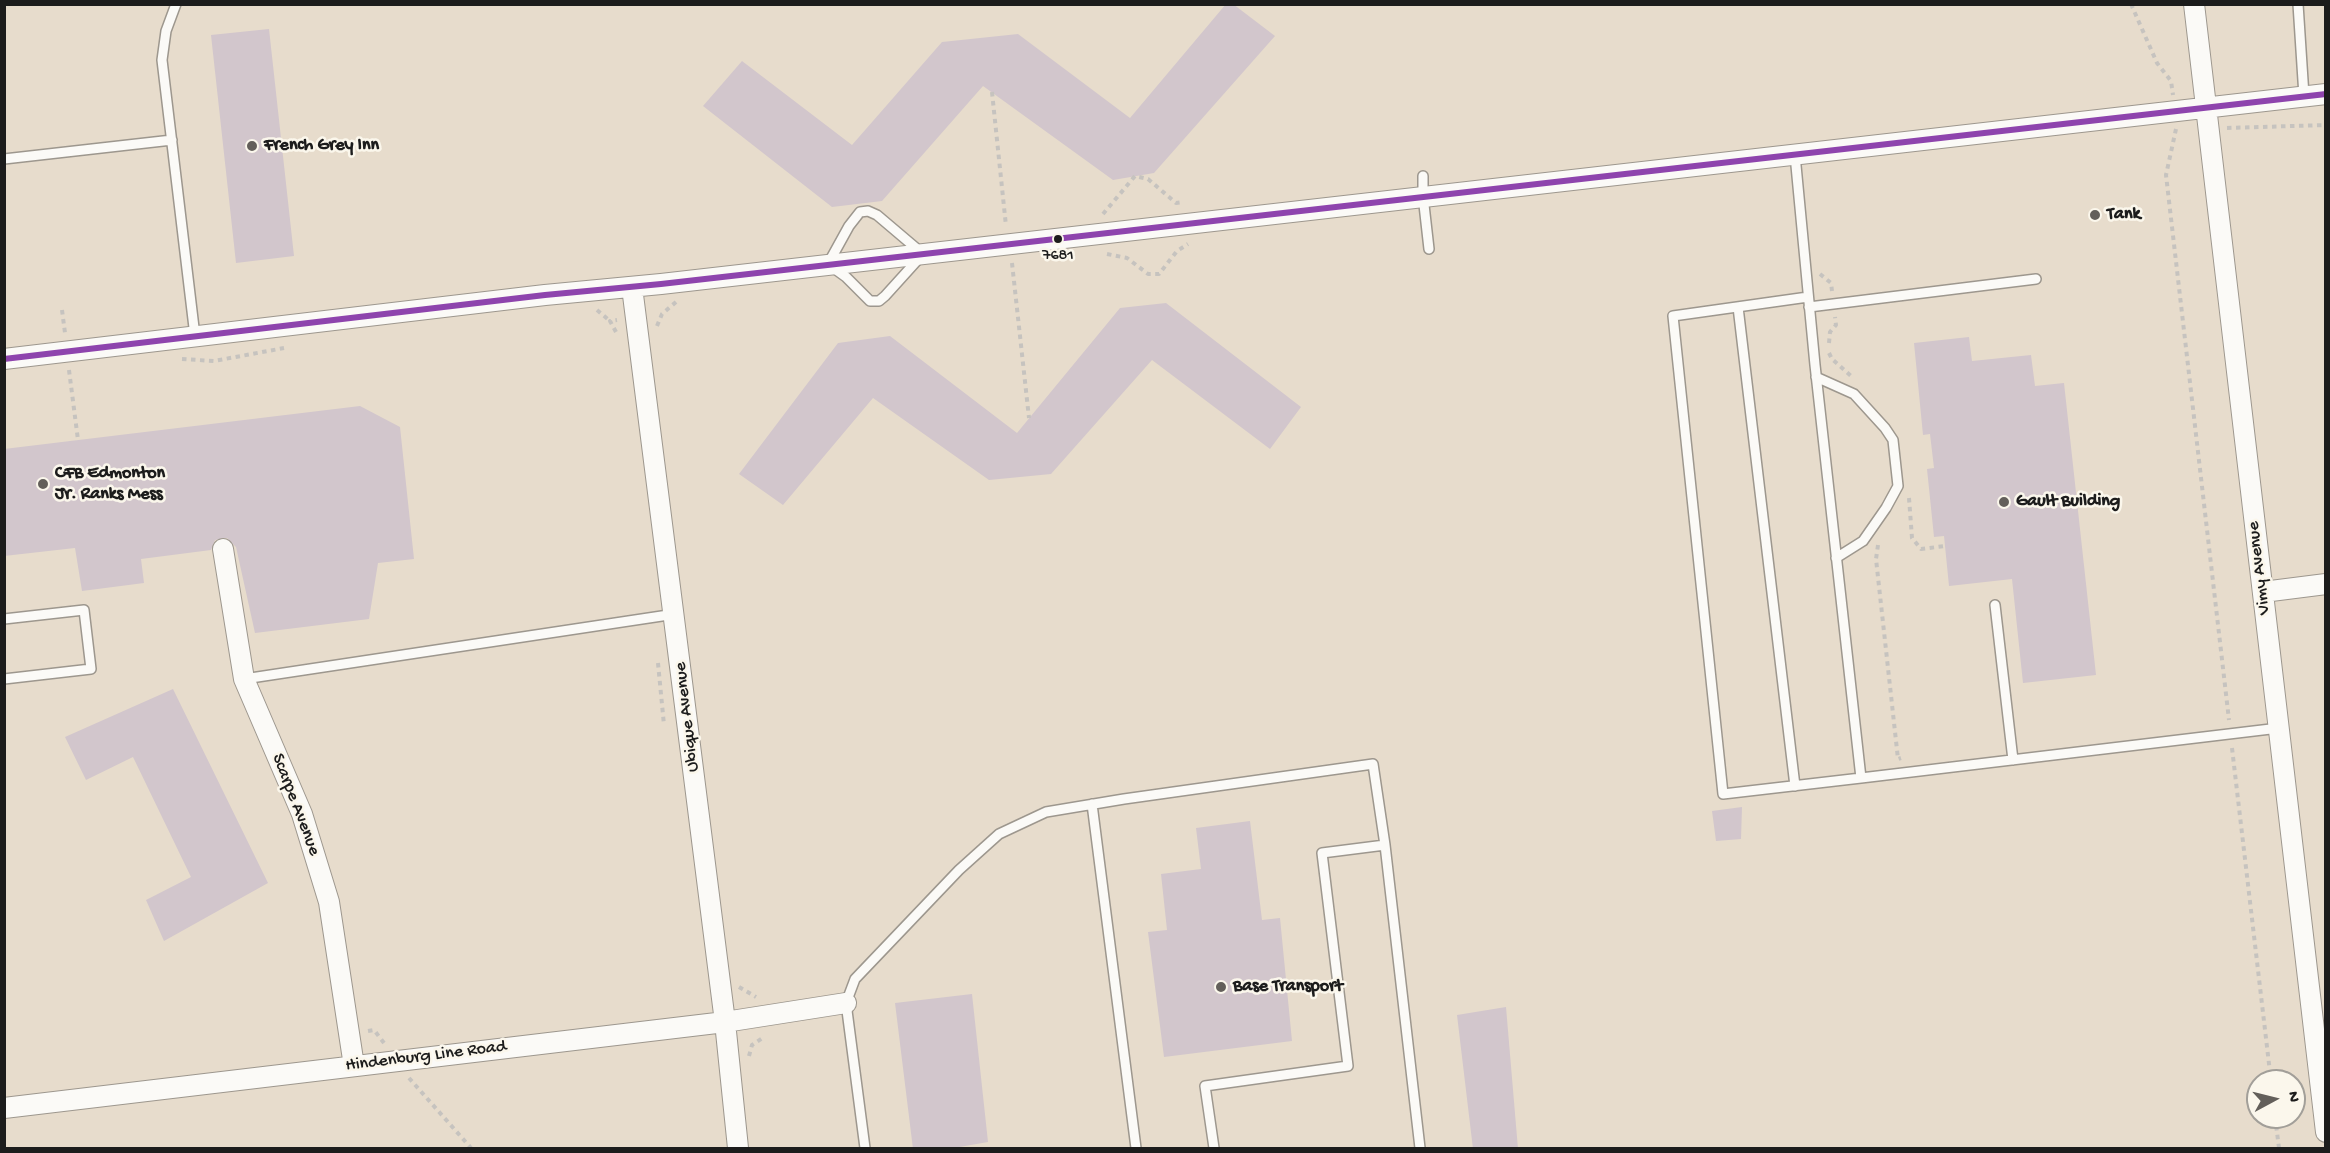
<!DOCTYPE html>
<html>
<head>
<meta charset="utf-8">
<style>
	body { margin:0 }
	#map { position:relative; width:2330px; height:1153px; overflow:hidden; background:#e7dccc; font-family:"Gochi Hand",sans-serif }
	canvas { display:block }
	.frame { position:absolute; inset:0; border:6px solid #1c1c1c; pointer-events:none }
	.north { position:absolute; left:2246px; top:1069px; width:60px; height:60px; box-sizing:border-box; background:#fbf7ec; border:2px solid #a29f99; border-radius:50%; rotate:83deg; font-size:16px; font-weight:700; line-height:24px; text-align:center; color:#1c1c1c }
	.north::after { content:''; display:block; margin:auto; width:21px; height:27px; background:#635f5a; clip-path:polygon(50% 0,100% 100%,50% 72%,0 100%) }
</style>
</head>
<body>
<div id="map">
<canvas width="2330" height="1153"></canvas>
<div class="frame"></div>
<div class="north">N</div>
</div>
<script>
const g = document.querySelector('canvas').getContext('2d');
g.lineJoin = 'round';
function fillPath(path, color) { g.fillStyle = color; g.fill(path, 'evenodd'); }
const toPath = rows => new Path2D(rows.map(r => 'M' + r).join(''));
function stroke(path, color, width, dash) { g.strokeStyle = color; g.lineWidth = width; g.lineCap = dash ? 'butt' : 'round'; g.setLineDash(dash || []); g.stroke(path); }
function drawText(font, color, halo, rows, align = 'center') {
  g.font = font + ' "Gochi Hand",sans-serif'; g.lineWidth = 5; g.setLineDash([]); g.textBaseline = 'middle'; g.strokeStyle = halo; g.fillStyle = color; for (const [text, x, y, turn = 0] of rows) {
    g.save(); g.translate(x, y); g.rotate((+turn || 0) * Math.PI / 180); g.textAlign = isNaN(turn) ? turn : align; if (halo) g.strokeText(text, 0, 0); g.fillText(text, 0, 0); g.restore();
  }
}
const building = toPath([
	[1226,4,1233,4,1275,36,1154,173,1113,180,983,86,882,201,832,207,703,106,742,61,852,145,942,42,1018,34,1130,118],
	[269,29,294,256,236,263,211,35],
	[1166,303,1301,407,1270,449,1152,360,1051,474,989,480,873,398,783,505,739,474,838,343,890,336,1017,433,1120,308],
	[1969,337,1972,361,2031,355,2035,386,2064,383,2096,675,2023,683,2012,579,1949,586,1944,536,1934,537,1927,469,1934,468,1930,434,1923,435,1914,343],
	[360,406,400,427,414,559,378,563,369,619,255,633,236,547,227,538,215,540,211,550,141,559,144,583,82,591,75,548,4,556,4,449],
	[173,689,268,883,164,941,146,900,191,877,133,757,86,780,65,737],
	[1742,807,1741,839,1716,841,1712,811],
	[1250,821,1262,920,1280,918,1292,1041,1164,1057,1148,932,1167,930,1161,874,1201,869,1196,828],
	[972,994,988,1142,948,1149,913,1149,895,1003],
	[1506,1007,1518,1149,1473,1149,1457,1015]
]);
const path = toPath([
	[2131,4,2157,63,2171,81,2173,95],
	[992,92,1006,226],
	[2227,128,2326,125],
	[2176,129,2166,175,2229,720],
	[1103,214,1135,176,1148,179,1176,203,1183,202],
	[1107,254,1127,258,1148,274,1159,274,1177,251,1188,244],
	[1012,263,1029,418],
	[1820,274,1831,283,1832,291],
	[62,310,65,333],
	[597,310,610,321],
	[657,326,662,314,676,302],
	[616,332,610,321,617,320],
	[1829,343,1830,332,1836,325,1835,317],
	[1829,353,1832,359,1851,376],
	[182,359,214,361,284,348],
	[69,370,78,440],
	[1909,498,1912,538,1921,549,1945,546],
	[1878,545,1876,559,1898,759,1901,758],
	[658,663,664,725],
	[2232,748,2271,1081],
	[739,987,756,997],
	[368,1031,374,1030,384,1043],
	[749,1056,752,1045,764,1037],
	[409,1078,471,1148],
	[2275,1117,2279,1148]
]);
const lane = toPath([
	[176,4,166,31,162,60,195,336],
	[2298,4,2304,96],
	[1795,155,1815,365,1861,778,2279,728],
	[4,159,172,140],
	[1423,176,1423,196,1429,249],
	[868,211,877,215,923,254,885,296,879,301,870,301,846,277,828,264,849,226,860,212,868,211],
	[1808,297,1673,316,1723,794,1861,778],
	[1738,307,1795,786],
	[1809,307,2036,279],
	[1816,377,1854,394,1885,428,1893,440,1898,486,1886,508,1863,541,1836,558],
	[1995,605,2013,760],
	[4,619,84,610,91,669,4,679],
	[244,679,675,614],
	[1092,804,1136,1148],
	[865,1148,846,1003,855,979,959,870,999,834,1046,812,1124,799,1373,764,1385,845,1420,1148],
	[1214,1148,1205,1086,1348,1066,1322,853,1385,845]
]);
const street = toPath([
	[2194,4,2326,1132],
	[632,287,725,1022,738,1148],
	[4,359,545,295,661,284,2326,94],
	[223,549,244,679,302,814,329,902,354,1066],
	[2263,592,2326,584],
	[4,1108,725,1022,846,1003]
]);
const bus1 = toPath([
	[4,359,545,295,661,284,2326,94]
]);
const markers = [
	[252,146,6,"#635f5a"],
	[2095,215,6,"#635f5a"],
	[1058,239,5,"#1c1c1c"],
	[43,484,6,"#635f5a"],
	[2004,502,6,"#635f5a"],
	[1221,987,6,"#635f5a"]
];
const busNames = [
	["7681",1058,257]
];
const poiNames = [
	["French Grey Inn",264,146],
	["Tank",2107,215],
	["CFB Edmonton",55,474],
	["Jr. Ranks Mess",55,495],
	["Gault Building",2016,502],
	["Base Transport",1233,987]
];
const streetNames = [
	["Vimy Avenue",2260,568,-97],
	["Ubique Avenue",688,717,-97],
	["Scarpe Avenue",295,805,69],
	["Hindenburg Line Road",426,1057,-7]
];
fillPath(building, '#d2c6cc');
stroke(lane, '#9d978e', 12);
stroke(street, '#9d978e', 22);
stroke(path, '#c6c3bf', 4, [4.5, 4.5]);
stroke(lane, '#fbfaf7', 9);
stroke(street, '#fbfaf7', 20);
stroke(bus1, '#8e44ad', 6);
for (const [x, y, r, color] of markers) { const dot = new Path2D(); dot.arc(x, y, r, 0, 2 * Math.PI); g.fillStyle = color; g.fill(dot); stroke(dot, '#fbf7ec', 2); }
drawText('16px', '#1c1c1c', '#fbf7ec', busNames);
drawText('bold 18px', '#1c1c1c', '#fbf7ec', poiNames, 'left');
drawText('18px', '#1c1c1c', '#fbf7ec', streetNames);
</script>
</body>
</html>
